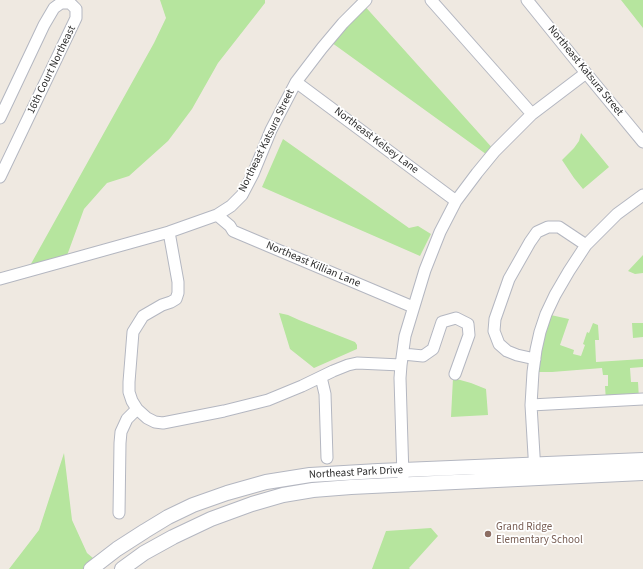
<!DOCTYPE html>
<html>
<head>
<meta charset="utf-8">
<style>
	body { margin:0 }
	canvas { display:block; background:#efe9e1 }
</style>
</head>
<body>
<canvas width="643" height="569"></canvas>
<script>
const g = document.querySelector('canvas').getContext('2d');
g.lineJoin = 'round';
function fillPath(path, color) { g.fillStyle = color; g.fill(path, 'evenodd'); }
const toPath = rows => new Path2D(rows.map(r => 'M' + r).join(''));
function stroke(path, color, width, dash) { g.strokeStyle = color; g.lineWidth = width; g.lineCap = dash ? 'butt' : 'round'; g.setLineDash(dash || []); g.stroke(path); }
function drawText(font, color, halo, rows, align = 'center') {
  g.font = font + ' "Source Sans 3",sans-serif'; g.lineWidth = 3.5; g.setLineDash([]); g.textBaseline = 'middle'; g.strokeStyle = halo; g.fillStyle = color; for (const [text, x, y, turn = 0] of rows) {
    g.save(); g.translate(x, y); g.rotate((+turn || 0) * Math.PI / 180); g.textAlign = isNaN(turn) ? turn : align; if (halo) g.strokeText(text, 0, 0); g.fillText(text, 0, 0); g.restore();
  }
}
const green = toPath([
	[160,0,265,0,265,3,218,63,192,109,168,141,129,176,107,183,84,209,65,261,27,271,154,43,166,18],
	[621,0,643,0,643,28],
	[362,3,495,151,490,157,328,40],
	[581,133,609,167,583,189,574,178,562,160,574,148,579,141],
	[283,139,409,228,418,226,431,234,420,256,262,187],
	[643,255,643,273,635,274,628,271],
	[279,313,288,315,299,320,355,342,357,345,357,349,314,368,290,349],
	[546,314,569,319,560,345,574,350,573,354,581,356,585,345,583,344,587,332,589,333,593,323,598,325,599,340,595,340,596,362,643,359,643,367,630,368,631,382,638,382,639,399,606,401,605,386,608,386,608,375,603,375,602,368,552,372,533,372],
	[632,323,643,323,643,337,633,338],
	[453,378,471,383,486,389,488,415,451,417],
	[64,453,72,520,87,553,99,563,91,569,9,569,39,530],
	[431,528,438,536,409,568,410,569,372,569,386,531]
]);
const minor = toPath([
	[431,0,532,114],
	[527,0,586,73,643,142],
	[296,82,456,201],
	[0,118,44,25,54,8,61,3,70,3,76,9,76,18,0,177],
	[217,215,230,226,233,231,413,307],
	[169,232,178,282,178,293,176,299,171,302,162,305,143,316,133,332,129,382,129,392,132,401,137,409,147,418,155,422,163,423,224,411,268,400,302,386,333,371,348,365,357,363,401,365],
	[0,279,65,261,169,232,217,215,231,206,242,195,253,174,271,130,296,82,322,48,343,23,366,0],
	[403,354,423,356,433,349,442,322,456,318,468,324,469,335,455,374],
	[535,359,517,355,507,351,499,344,494,331,495,319,509,279,530,242,537,232,548,227,559,227,586,245],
	[321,377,325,394,327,458],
	[531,405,643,399],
	[535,472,531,405,533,372,536,350,540,332,546,314,555,295,569,271,586,245,617,214,643,195],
	[403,477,400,378,401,365,405,336,425,270,440,232,456,201,477,173,495,151,532,114,586,73],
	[119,513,120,443,121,432,127,419,137,409]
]);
const tertiary = toPath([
	[91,569,117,549,145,531,168,517,193,505,227,493,266,482,310,475,378,471,403,470,643,460],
	[122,569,144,553,173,537,211,519,252,504,283,495,313,490,351,487,643,473]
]);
const markers = [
	[488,534,4,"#8d6e63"]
];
const streetNames = [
	["16th Court Northeast",52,70,-64],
	["Northeast Katsura Street",585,71,51],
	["Northeast Katsura Street",267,141,-64],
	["Northeast Kelsey Lane",376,141,37],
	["Northeast Killian Lane",313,265,23],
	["Northeast Park Drive",356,473,-3]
];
const educationNames = [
	["Grand Ridge",496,528],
	["Elementary School",496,541]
];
fillPath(green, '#b6e59e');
stroke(minor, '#b4b7c1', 13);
stroke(tertiary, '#b4b7c1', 16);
stroke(minor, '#fff', 11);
stroke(tertiary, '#fff', 14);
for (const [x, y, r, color] of markers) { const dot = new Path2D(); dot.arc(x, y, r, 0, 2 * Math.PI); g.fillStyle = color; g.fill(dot); stroke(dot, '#fff', 1.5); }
drawText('11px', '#2e2e2e', '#fff', streetNames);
drawText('11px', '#785e54', '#fff', educationNames, 'left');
</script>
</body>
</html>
